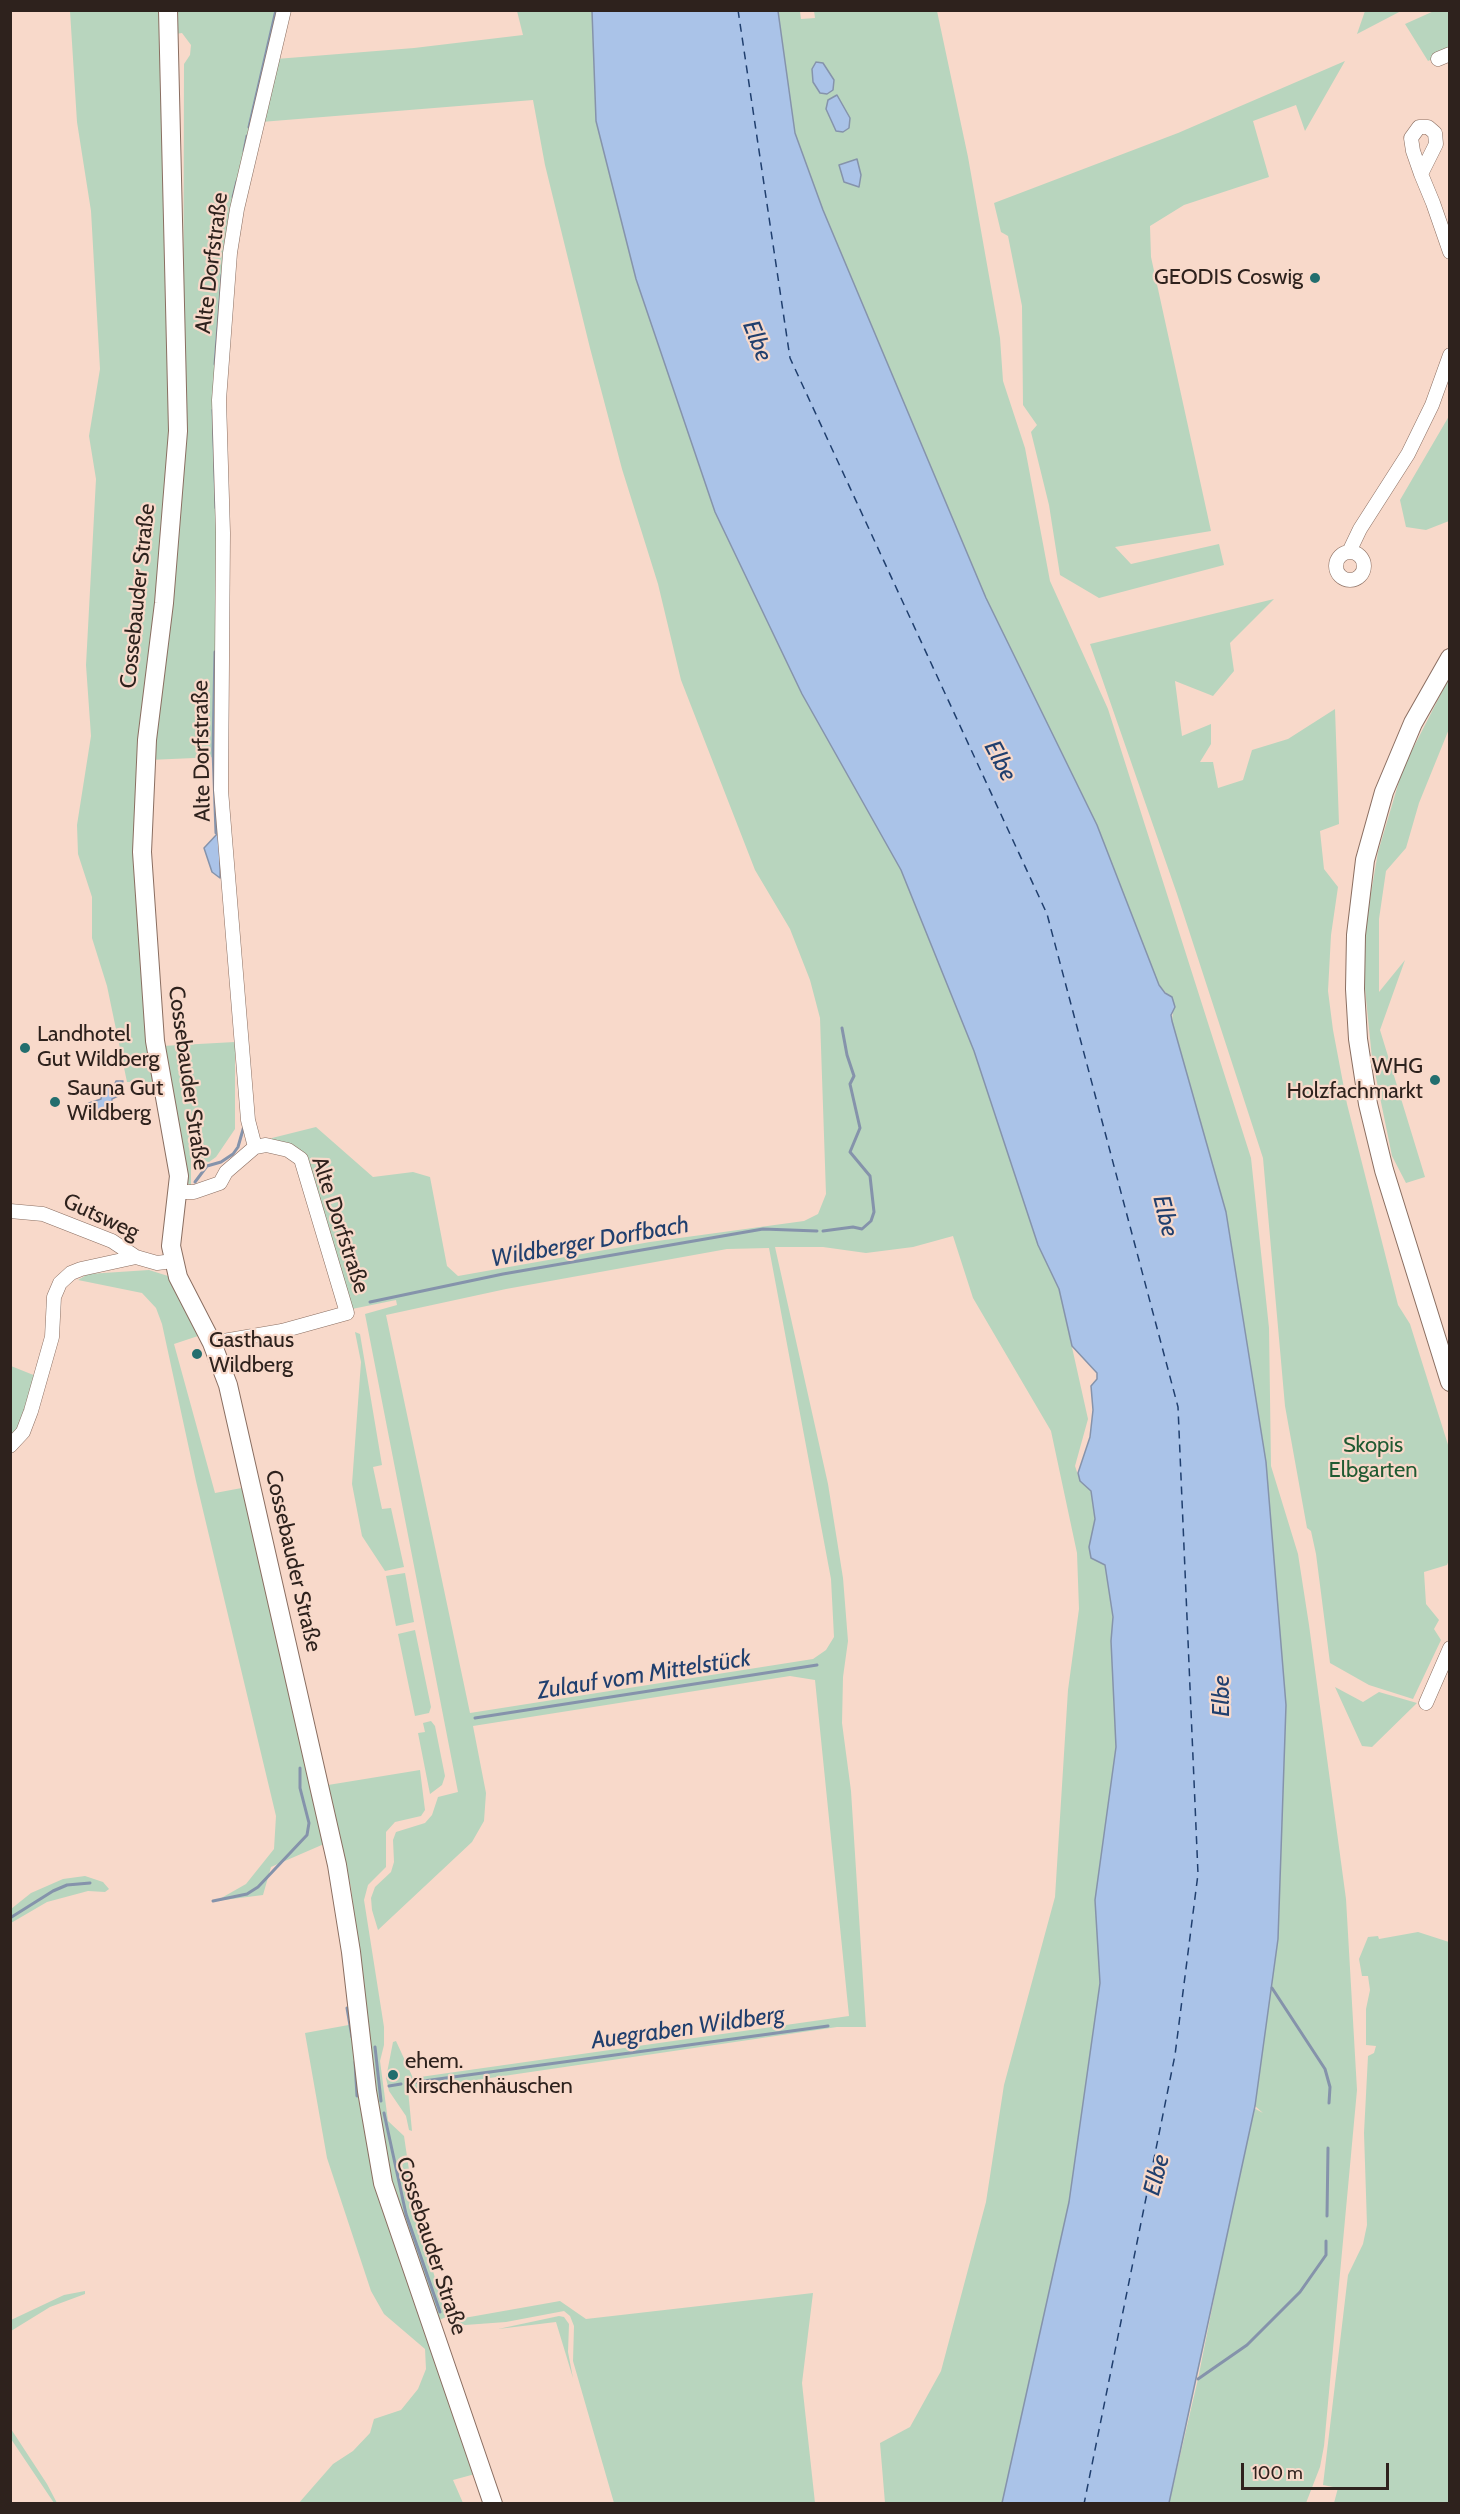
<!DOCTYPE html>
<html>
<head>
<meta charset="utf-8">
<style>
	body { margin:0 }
	#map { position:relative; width:1460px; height:2514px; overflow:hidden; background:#f8d9ca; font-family:Cabin,sans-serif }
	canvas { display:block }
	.frame { position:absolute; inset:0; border:12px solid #2e221d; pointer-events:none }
	.scale { position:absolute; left:1241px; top:2463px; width:148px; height:27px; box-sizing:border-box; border:3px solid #2e221d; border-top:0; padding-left:8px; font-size:18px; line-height:21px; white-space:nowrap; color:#2e221d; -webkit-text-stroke:4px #f8d9ca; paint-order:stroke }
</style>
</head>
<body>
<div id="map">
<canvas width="1460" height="2514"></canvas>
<div class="frame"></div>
<div class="scale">100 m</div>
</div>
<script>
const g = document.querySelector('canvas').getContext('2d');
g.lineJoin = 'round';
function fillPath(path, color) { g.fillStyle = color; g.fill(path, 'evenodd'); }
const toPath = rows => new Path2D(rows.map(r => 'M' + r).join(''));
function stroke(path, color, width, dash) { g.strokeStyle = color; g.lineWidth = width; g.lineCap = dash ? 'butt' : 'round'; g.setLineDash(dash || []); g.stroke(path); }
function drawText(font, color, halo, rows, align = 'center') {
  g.font = font + ' Cabin,sans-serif'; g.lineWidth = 4.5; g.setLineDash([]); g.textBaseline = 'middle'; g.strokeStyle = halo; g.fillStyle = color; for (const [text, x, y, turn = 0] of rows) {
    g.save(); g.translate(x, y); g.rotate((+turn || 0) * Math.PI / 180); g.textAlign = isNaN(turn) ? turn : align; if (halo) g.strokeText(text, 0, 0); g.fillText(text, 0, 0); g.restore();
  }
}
const green = toPath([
	[70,11,159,11,172,432,160,599,140,740,155,1082,127,1082,107,986,92,938,92,897,78,854,77,825,91,736,86,665,96,479,89,436,100,369,91,211,77,122],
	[174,11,278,11,230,223,217,757,149,760,183,431,184,64,190,55,191,45,182,33,175,34],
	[517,11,592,11,596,121,636,279,715,512,802,694,901,870,974,1051,1038,1245,1059,1289,1088,1419,1075,1466,1080,1481,1091,1491,1095,1519,1089,1547,1105,1564,1113,1617,1111,1641,1116,1747,1095,1900,1100,1983,1069,2202,1002,2503,885,2503,880,2443,910,2427,941,2371,986,2202,1004,2085,1055,1897,1068,1690,1079,1609,1077,1553,1051,1431,973,1298,953,1236,913,1247,866,1253,823,1247,775,1247,828,1484,843,1578,848,1641,843,1677,842,1723,851,1791,866,2027,837,2027,408,2090,412,2131,409,2130,406,2116,389,2091,386,2078,393,2042,396,2041,413,2078,849,2016,815,1680,790,1676,473,1726,486,1793,484,1821,472,1842,378,1930,372,1910,371,1898,375,1887,391,1872,394,1862,393,1840,396,1832,425,1823,432,1815,438,1797,458,1792,365,1314,397,1305,396,1300,352,1309,308,1158,296,1149,272,1142,272,1138,316,1127,373,1177,413,1172,430,1177,447,1266,458,1276,650,1242,804,1221,818,1214,826,1194,820,1018,810,980,790,929,755,870,681,680,658,584,622,469,590,348,545,165,533,100,261,122,276,59,414,48,523,35],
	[769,1248,831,1579,834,1637,826,1650,813,1659,470,1713,386,1315,506,1289,727,1249],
	[778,11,800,11,801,19,815,18,814,11,937,11,968,157,1000,338,1003,381,1025,448,1050,581,1108,709,1251,1158,1269,1328,1271,1466,1298,1554,1309,1625,1346,1899,1357,2090,1324,2446,1320,2467,1306,2503,1169,2503,1198,2379,1252,2107,1263,2113,1255,2106,1278,1939,1286,1705,1266,1462,1226,1212,1172,1021,1173,1010,1168,995,1159,985,1097,825,986,598,823,210,795,133],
	[1365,11,1365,10,1401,11,1357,34],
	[1434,11,1449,11,1449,51,1428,61,1405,24],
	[1345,61,1305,131,1296,105,1253,121,1269,177,1184,205,1150,226,1151,257,1211,531,1115,547,1131,564,1219,544,1224,565,1099,598,1060,575,1049,505,1031,432,1037,425,1023,405,1022,306,1008,236,1001,232,994,203,1178,133],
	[1449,416,1449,521,1426,530,1406,527,1400,500],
	[1274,599,1230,643,1234,671,1213,696,1175,681,1182,736,1211,724,1211,744,1200,762,1213,762,1218,788,1243,780,1252,750,1288,739,1335,709,1339,824,1320,831,1324,869,1338,887,1331,935,1328,991,1333,1030,1347,1104,1398,1305,1410,1324,1449,1448,1449,1560,1447,1565,1424,1572,1426,1604,1439,1620,1434,1629,1441,1640,1413,1699,1369,1685,1330,1663,1316,1554,1311,1531,1307,1528,1285,1406,1263,1158,1177,894,1090,644],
	[1449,678,1449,729,1419,803,1406,848,1386,871,1379,919,1379,992,1405,960,1380,1030,1425,1177,1406,1183,1392,1156,1372,1058,1365,989,1365,928,1378,852,1403,768],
	[235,1042,235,1129,216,1157,209,1162,191,1159,191,1186,186,1182,162,1046],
	[149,1270,168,1276,198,1336,174,1344,215,1493,247,1487,324,1844,271,1867,263,1895,216,1901,246,1884,274,1849,276,1816,196,1481,162,1324,156,1308,142,1293,78,1280,88,1274],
	[355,1332,360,1334,382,1465,373,1467,382,1509,391,1508,404,1567,385,1571,362,1536,352,1484,361,1362],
	[11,1366,36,1376,20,1427,11,1438],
	[405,1573,414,1622,396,1626,386,1576],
	[415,1630,431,1707,429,1713,415,1716,398,1634],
	[1335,1687,1363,1702,1379,1692,1417,1703,1372,1747,1362,1746],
	[431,1721,435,1726,445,1776,442,1785,430,1794,418,1733,425,1732,423,1723],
	[420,1770,425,1810,421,1816,395,1822,386,1832,386,1867,368,1885,364,1900,384,2027,384,2045,380,2061,388,2121,404,2136,414,2204,446,2317,437,2321,409,2244,382,2146,351,1888,328,1785],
	[85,1876,103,1882,109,1889,105,1892,88,1891,47,1902,11,1923,11,1909,31,1893,63,1879],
	[1418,1932,1449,1942,1449,2503,1334,2503,1338,2488,1323,2485,1348,2275,1363,2244,1367,2225,1364,2133,1368,2056,1374,2053,1376,2046,1366,2045,1366,2009,1370,1990,1368,1976,1362,1976,1359,1959,1368,1937,1378,1936,1379,1939],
	[354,2024,368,2148,376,2191,475,2474,453,2480,463,2503,298,2504,333,2464,353,2451,370,2433,374,2419,401,2410,418,2389,426,2369,425,2349,384,2314,371,2291,327,2158,305,2033],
	[85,2291,85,2294,50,2307,11,2331,11,2320,64,2295],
	[813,2293,802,2383,815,2503,614,2503,573,2361,574,2326,570,2316,564,2311,506,2322,465,2325,457,2322,455,2315,464,2318,560,2301,586,2319],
	[559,2316,564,2317,569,2324,568,2352,573,2378,556,2322,498,2329],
	[11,2429,47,2484,57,2503,54,2503,11,2439]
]);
const water = toPath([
	[592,11,778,11,795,133,823,210,986,598,1097,825,1159,985,1165,993,1172,997,1175,1007,1171,1015,1172,1021,1226,1212,1266,1462,1286,1705,1278,1939,1255,2106,1169,2503,1002,2503,1069,2202,1100,1983,1095,1900,1116,1747,1111,1641,1113,1617,1105,1565,1091,1558,1089,1547,1095,1519,1091,1491,1080,1481,1078,1473,1090,1437,1093,1410,1091,1386,1097,1379,1097,1373,1072,1346,1059,1289,1038,1245,974,1051,901,870,802,694,715,512,636,279,596,121,592,11],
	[816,62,823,63,834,80,833,90,827,94,820,93,813,82,812,69,816,62],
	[837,95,850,118,849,128,843,132,836,131,826,109,828,100,837,95],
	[857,159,861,175,859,187,844,182,839,165,857,159],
	[218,833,220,852,220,878,212,872,204,848,218,833],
	[116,1081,123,1081,118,1096,112,1099,111,1111,94,1113,88,1108,89,1103,101,1099,102,1087,114,1086,116,1081]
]);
const stream = toPath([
	[249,127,276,10],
	[244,151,247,136],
	[233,197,237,181],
	[215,364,222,275],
	[213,410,216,508],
	[215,652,213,750,216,833],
	[195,1182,207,1166,221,1162,233,1154,238,1147,244,1126],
	[823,1231,853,1227,862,1229,871,1221,874,1212,870,1176,850,1152,860,1128,850,1084,854,1076,847,1055,842,1028],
	[370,1302,503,1274,763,1229,817,1231],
	[475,1718,817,1665],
	[213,1901,247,1894,258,1887,307,1835,309,1823,300,1788,300,1768],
	[10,1918,53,1891,67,1885,90,1883],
	[1272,1988,1325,2069,1330,2087,1329,2103],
	[347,2008,352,2037],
	[375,2047,381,2101],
	[355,2062,357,2096],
	[409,2083,828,2026],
	[389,2086,401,2084],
	[384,2113,406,2214,440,2312],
	[1327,2216,1328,2148],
	[1198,2379,1247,2345,1300,2292,1326,2255,1326,2241]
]);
const ferry = toPath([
	[738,10,790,358,1047,914,1178,1407,1198,1874,1175,2055,1084,2504]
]);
const minor = toPath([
	[1438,59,1450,54],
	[1421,174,1436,144,1435,133,1428,127,1419,127,1411,138,1413,151,1421,174,1433,203,1450,252],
	'1336 566a14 14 0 1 1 28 0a14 14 0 1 1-28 0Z',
	[1349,552,1360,529,1408,454,1432,405,1450,355],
	[255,1147,248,1120,221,790,223,533,219,400,230,253,237,209,284,10],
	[178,1192,194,1192,220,1183,226,1172,255,1147],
	[10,1211,43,1214,112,1241,136,1257,157,1263,173,1261],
	[212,1343,282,1331,347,1313,301,1159,288,1150,266,1145,255,1147],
	[10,1446,23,1432,31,1411,52,1337,54,1297,60,1283,71,1273,81,1269,136,1257],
	[1426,1703,1450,1648]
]);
const major = toPath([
	[168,10,178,431,164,603,147,740,142,852,155,1041,179,1176,171,1246,178,1277,212,1343,228,1385,337,1865,351,1952,367,2091,383,2183,493,2504],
	[1450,658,1413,723,1384,792,1365,860,1356,935,1355,989,1358,1039,1368,1104,1384,1170,1450,1382]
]);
const markers = [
	[1315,278,6,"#236e6e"],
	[25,1048,6,"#236e6e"],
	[1435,1080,6,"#236e6e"],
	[55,1102,6,"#236e6e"],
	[197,1354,6,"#236e6e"],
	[393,2075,6,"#236e6e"]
];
const streetNames = [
	["Alte Dorfstraße",212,263,-83],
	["Cossebauder Straße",138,596,-84],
	["Alte Dorfstraße",202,751,-91],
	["Cossebauder Straße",188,1078,82],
	["Gutsweg",101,1217,25],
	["Alte Dorfstraße",340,1225,72],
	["Cossebauder Straße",293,1561,77],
	["Cossebauder Straße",431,2246,72]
];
const poiNames = [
	["GEODIS Coswig",1303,278,"right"],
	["Landhotel",37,1035],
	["Gut Wildberg",37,1060],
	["WHG",1423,1067,"right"],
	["Holzfachmarkt",1423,1092,"right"],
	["Sauna Gut",67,1089],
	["Wildberg",67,1114],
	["Gasthaus",209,1341],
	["Wildberg",209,1366],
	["ehem.",405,2062],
	["Kirschenhäuschen",405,2087]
];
const parkNames = [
	["Skopis",1373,1446],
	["Elbgarten",1373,1471]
];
const waterNames = [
	["Elbe",757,341,68],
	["Elbe",1000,761,62],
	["Elbe",1165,1216,76],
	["Wildberger Dorfbach",590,1242,-10],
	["Zulauf vom Mittelstück",644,1675,-9],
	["Elbe",1222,1696,-90],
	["Auegraben Wildberg",688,2028,-8],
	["Elbe",1157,2175,-75]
];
fillPath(green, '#b8d5be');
fillPath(water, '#aac3e8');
stroke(water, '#8593ab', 1.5);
stroke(stream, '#8593ab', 3);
stroke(ferry, '#203f6e', 1.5, [8, 6]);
stroke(minor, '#8a6e61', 15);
stroke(major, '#8a6e61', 20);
stroke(minor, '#fff', 14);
stroke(major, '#fff', 18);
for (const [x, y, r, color] of markers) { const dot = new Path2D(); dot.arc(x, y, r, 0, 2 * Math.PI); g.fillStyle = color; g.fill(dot); stroke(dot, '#f8d9ca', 2); }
drawText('22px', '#2e221d', '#f8d9ca', streetNames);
drawText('22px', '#2e221d', '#f8d9ca', poiNames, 'left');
drawText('22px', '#205a32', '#f8d9ca', parkNames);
drawText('italic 24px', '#203f6e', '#f8d9ca', waterNames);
</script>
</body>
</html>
